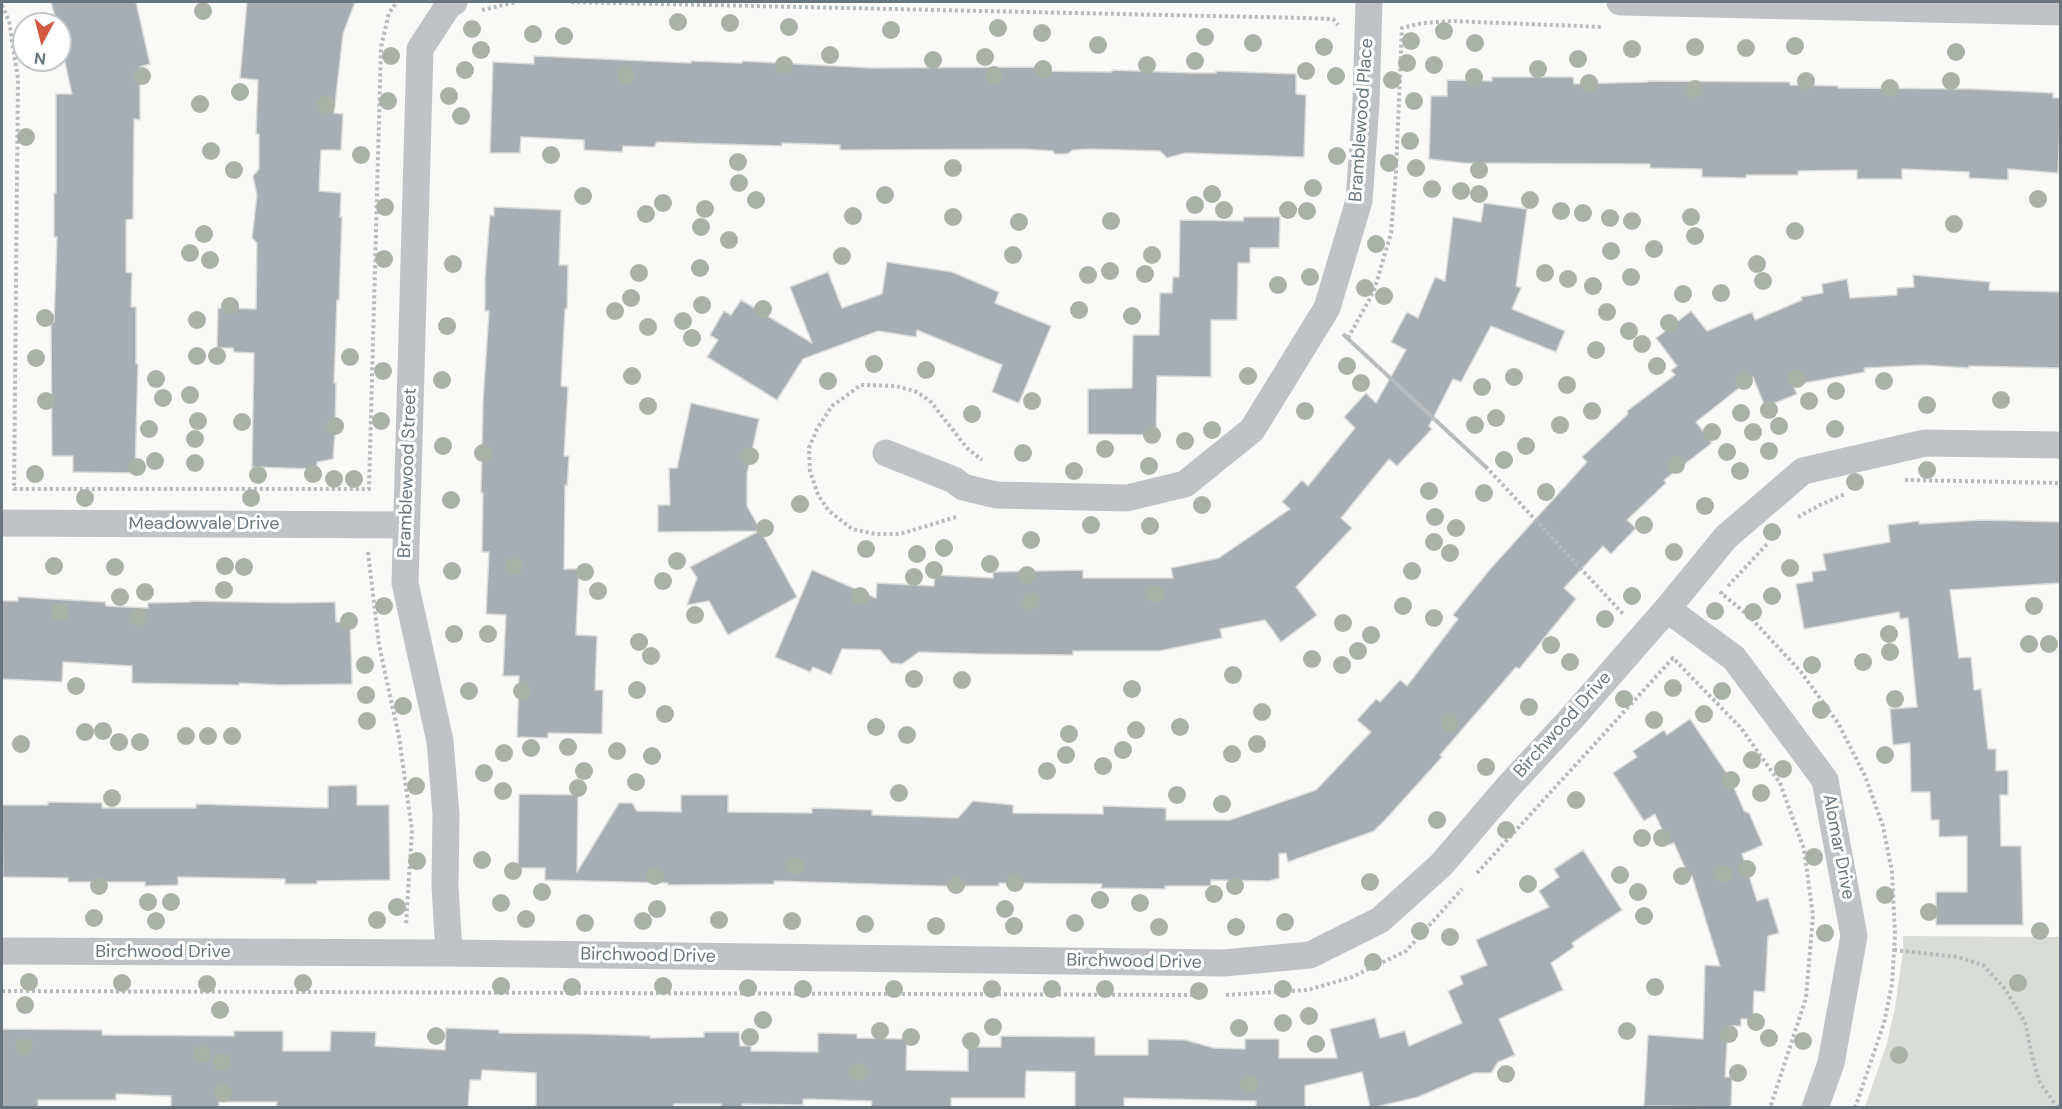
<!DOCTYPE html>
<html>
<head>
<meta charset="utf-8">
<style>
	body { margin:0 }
	#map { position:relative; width:2062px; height:1109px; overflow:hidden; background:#f9f9f7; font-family:"DM Sans",sans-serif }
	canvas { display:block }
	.frame { position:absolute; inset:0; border:3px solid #67767e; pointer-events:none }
	.north { position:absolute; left:12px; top:12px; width:60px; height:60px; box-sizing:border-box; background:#fff; border:2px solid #c2c8cb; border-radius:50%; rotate:187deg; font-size:16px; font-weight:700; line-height:24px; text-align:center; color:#67767e }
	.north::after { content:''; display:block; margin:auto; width:21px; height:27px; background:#cf5a41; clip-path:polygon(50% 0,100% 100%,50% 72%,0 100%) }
</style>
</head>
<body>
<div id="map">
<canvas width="2062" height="1109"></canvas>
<div class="frame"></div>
<div class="north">N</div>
</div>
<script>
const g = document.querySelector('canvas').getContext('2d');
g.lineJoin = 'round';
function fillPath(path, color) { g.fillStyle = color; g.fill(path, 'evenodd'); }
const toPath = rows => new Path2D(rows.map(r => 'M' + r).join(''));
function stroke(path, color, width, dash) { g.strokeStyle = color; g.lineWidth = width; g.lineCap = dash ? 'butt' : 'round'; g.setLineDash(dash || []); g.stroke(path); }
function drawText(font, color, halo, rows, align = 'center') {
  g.font = font + ' "DM Sans",sans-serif'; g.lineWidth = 6; g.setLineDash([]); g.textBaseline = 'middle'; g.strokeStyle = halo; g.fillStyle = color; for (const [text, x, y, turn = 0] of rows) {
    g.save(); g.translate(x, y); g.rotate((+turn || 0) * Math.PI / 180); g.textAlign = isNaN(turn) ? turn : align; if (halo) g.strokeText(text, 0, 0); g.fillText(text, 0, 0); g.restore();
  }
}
const green = toPath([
	[1903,936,2060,937,2060,1107,1865,1107,1887,1043,1895,1008,1903,951]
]);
const building = toPath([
	[51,2,136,2,150,64,140,67,140,120,134,119,133,219,126,220,126,272,132,273,131,307,136,307,136,364,138,364,135,473,73,472,73,456,52,456,51,322,54,322,57,237,54,237,54,193,56,193,56,94,72,94,60,40,60,24,57,24,51,2],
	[247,2,355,2,343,34,334,113,343,114,341,150,321,150,319,191,341,193,340,217,342,217,339,300,337,300,334,383,336,383,335,434,333,459,317,462,317,469,252,467,254,353,234,352,233,348,217,348,218,308,256,309,257,243,252,238,257,195,253,176,259,169,259,134,256,134,258,80,240,78,247,2],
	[534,56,691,63,691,61,742,63,742,61,872,68,1036,67,1036,71,1112,72,1112,70,1190,73,1216,73,1216,71,1296,74,1296,94,1306,95,1304,157,1185,153,1167,158,1160,151,1092,149,1073,150,1067,154,1055,154,1053,151,1024,149,840,150,840,145,782,143,782,146,657,142,654,147,623,146,622,152,584,150,584,140,521,137,520,153,490,153,493,62,534,64,534,56],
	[1492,77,1573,77,1574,84,1648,82,1648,81,1790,82,1790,85,1838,86,1838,88,1972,89,2053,93,2053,98,2061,98,2058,173,2008,169,2008,180,1969,178,1969,172,1902,169,1902,179,1857,179,1857,170,1798,171,1798,175,1746,175,1746,178,1702,177,1702,169,1650,168,1650,164,1463,163,1429,159,1431,96,1447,96,1447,80,1492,81,1492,77],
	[1484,203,1527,209,1516,286,1521,288,1512,309,1565,331,1556,352,1491,326,1461,382,1453,379,1429,426,1432,429,1397,466,1389,459,1341,518,1352,528,1296,587,1317,615,1281,642,1265,620,1220,629,1222,638,1159,651,1073,651,1073,655,982,654,919,652,902,664,891,663,880,650,842,649,831,675,813,667,810,672,775,657,812,570,876,598,877,583,934,586,935,575,993,578,993,572,1083,570,1083,578,1173,578,1171,568,1219,558,1290,509,1282,502,1302,480,1308,486,1355,428,1344,417,1366,393,1376,403,1406,350,1391,342,1407,312,1418,318,1435,277,1445,281,1453,217,1481,222,1484,203],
	[494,207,561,210,559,265,568,265,567,309,565,309,561,386,568,387,564,456,569,456,567,486,565,485,564,569,579,569,576,635,597,636,595,690,603,690,602,734,548,733,548,738,517,737,519,676,503,676,506,615,486,614,489,552,482,552,483,493,481,493,483,402,489,311,485,311,485,278,490,215,494,216,494,207],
	[1244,217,1280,217,1279,248,1250,248,1250,263,1238,263,1237,320,1211,320,1211,377,1157,376,1156,435,1088,434,1088,389,1132,388,1133,335,1159,335,1160,293,1172,293,1173,277,1179,277,1180,220,1243,221,1244,217],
	[887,262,952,272,999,292,995,303,1051,326,1019,403,992,392,1002,365,917,330,916,337,878,331,803,359,777,400,707,357,718,340,710,335,724,311,731,315,741,300,812,343,790,287,828,272,842,308,882,294,887,262],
	[1913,275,1990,282,1989,290,2061,292,2061,368,1969,366,1969,368,1923,365,1864,368,1865,372,1793,385,1797,394,1765,407,1753,377,1696,422,1712,443,1664,480,1666,483,1627,520,1636,528,1611,554,1603,546,1564,588,1576,599,1519,669,1516,667,1440,755,1442,757,1385,820,1374,831,1288,862,1286,853,1279,854,1279,878,1269,881,1211,880,1211,886,1165,886,1165,889,1101,888,1102,884,999,883,999,886,943,886,774,881,774,884,668,885,668,883,545,880,545,868,518,868,519,794,578,795,577,872,619,803,632,803,637,811,681,812,681,795,728,795,728,812,812,813,812,808,872,810,872,815,958,818,973,801,1013,805,1013,813,1103,814,1103,806,1166,808,1166,820,1230,820,1316,790,1371,732,1357,720,1376,699,1380,702,1400,680,1407,686,1458,619,1453,615,1492,567,1587,462,1582,457,1628,414,1627,411,1675,375,1671,370,1677,366,1656,338,1691,311,1707,331,1752,312,1755,320,1802,300,1801,297,1823,293,1822,284,1847,279,1850,298,1897,295,1897,288,1914,287,1913,275],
	[691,403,759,419,747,474,747,506,797,597,728,635,709,601,687,605,697,578,690,567,759,531,658,532,658,505,670,505,669,468,677,468,691,403],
	[1982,520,2061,522,2061,583,1950,590,1959,658,1971,657,1974,690,1981,689,1988,749,1996,749,1996,771,2008,770,2008,795,2000,795,2001,846,2021,846,2023,925,1936,925,1936,892,1967,892,1967,836,1939,837,1939,820,1931,820,1930,792,1911,792,1910,743,1893,745,1890,709,1917,707,1908,618,1900,619,1899,612,1804,629,1796,584,1813,581,1812,572,1826,570,1823,554,1890,542,1888,525,1919,521,1919,524,1982,520],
	[18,597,105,602,106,606,148,608,148,603,190,602,190,601,288,603,335,602,336,622,350,622,352,684,280,685,239,683,239,685,132,683,132,666,63,662,62,682,2,679,2,601,18,601,18,597],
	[1690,719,1730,778,1744,811,1749,813,1763,845,1742,854,1757,901,1768,898,1779,933,1768,936,1765,992,1754,991,1753,1019,1741,1019,1741,1026,1728,1026,1725,1077,1732,1077,1731,1107,1644,1106,1648,1035,1703,1039,1705,965,1720,966,1692,876,1689,877,1674,843,1669,845,1655,814,1644,821,1613,773,1637,757,1633,751,1664,730,1667,735,1690,719],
	[357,785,357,805,389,805,390,880,317,881,317,884,285,884,285,879,178,877,178,885,145,886,145,882,68,882,68,878,3,877,2,805,48,805,48,802,102,803,102,808,196,808,196,804,328,808,328,786,357,785],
	[1583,850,1622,910,1572,943,1574,947,1551,963,1563,990,1499,1019,1515,1055,1498,1062,1491,1073,1474,1073,1418,1097,1376,1107,1370,1107,1362,1072,1305,1086,1305,1107,1256,1107,1256,1101,1124,1098,1124,1107,1075,1107,1075,1072,1026,1071,1025,1098,951,1098,951,1107,871,1107,872,1101,803,1099,803,1105,742,1104,742,1107,722,1107,721,1104,674,1104,673,1107,536,1107,536,1073,482,1070,481,1080,470,1080,468,1107,276,1107,277,1102,219,1102,219,1107,171,1107,171,1096,116,1094,116,1100,38,1100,38,1107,2,1107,2,1029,102,1030,102,1035,234,1036,234,1031,283,1031,283,1051,330,1051,331,1031,376,1032,375,1046,445,1050,446,1028,499,1030,499,1033,586,1034,650,1036,650,1038,704,1037,704,1032,739,1032,740,1046,751,1046,751,1051,818,1052,818,1033,857,1034,857,1038,907,1039,906,1070,968,1071,968,1047,1001,1047,1001,1036,1095,1037,1095,1055,1148,1055,1148,1039,1185,1040,1214,1048,1245,1049,1245,1039,1279,1039,1279,1058,1337,1058,1330,1029,1375,1018,1380,1038,1405,1031,1409,1046,1462,1023,1448,991,1463,984,1460,976,1487,965,1476,940,1549,907,1539,891,1559,877,1554,869,1583,850]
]);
const path = toPath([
	[571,2,1303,18,1333,19,1338,25],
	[2,5,9,21,18,79,14,489,369,489,381,47,389,13,397,2],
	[482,10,516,2],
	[1343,334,1488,469],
	[1345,336,1488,469,1624,615],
	[1348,338,1374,291,1391,233,1396,172,1402,28,1423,23,1451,21,1603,27],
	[1905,480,2060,483],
	[956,517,900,534,875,534,852,529,828,510,818,495,810,471,809,448,817,429,832,406,861,385,896,386,917,392,931,402,967,448,982,460],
	[1798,517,1820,505,1845,494],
	[368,552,379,645,399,737,412,830,406,925],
	[1728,586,1768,543],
	[1723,592,1721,593,1749,616,1801,672,1838,723,1865,776,1883,826,1892,872,1895,935,1892,984,1884,1023,1855,1108],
	[1477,873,1673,658,1741,728,1780,783,1804,849,1813,916,1806,998,1770,1108],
	[1894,950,1958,957,1983,965,2005,989,2025,1022,2032,1056,2040,1083,2058,1108],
	[2,991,1197,995],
	[1226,995,1308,990,1352,977,1406,951,1462,889]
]);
const street = toPath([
	[1620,2,2060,12],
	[886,453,954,480,963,487,996,495,1127,498,1185,484,1252,430,1327,308,1359,201,1366,103,1369,2],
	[2,523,406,525],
	[1667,609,1734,658,1825,780,1854,936,1831,1063,1815,1108],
	[2,951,449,953,1224,963,1310,955,1380,920,1441,865,1507,788,1570,720,1667,609,1726,537,1803,471,1925,443,2060,445],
	[449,953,445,886,446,814,440,741,405,583,420,49,448,6,454,2]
]);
const trees = [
	[203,11],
	[678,22],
	[730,23],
	[789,27],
	[998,28],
	[472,29],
	[891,30],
	[1444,31],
	[1042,33],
	[533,34],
	[564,36],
	[1205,37],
	[1411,41],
	[1253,43],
	[1475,43],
	[1098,45],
	[1795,46],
	[1324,47],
	[1695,47],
	[1746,48],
	[1632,49],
	[481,50],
	[1956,52],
	[830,55],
	[391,56],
	[985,57],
	[1578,59],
	[933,60],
	[1195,61],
	[1407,63],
	[784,65],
	[1147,65],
	[1434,65],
	[1043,69],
	[1538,69],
	[465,70],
	[1306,71],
	[626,75],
	[994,75],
	[142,76],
	[1336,76],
	[1474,77],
	[1392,80],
	[1806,81],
	[1951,81],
	[1589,83],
	[1890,88],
	[1695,89],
	[240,92],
	[449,96],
	[388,101],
	[1414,101],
	[200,104],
	[326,105],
	[461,116],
	[26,137],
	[1410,141],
	[211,151],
	[361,155],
	[551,155],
	[1337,156],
	[738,162],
	[1389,163],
	[953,168],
	[1416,168],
	[234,170],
	[1479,170],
	[739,183],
	[1313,188],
	[1432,189],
	[1461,191],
	[1212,194],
	[1479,194],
	[885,195],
	[583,196],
	[2038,199],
	[756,200],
	[1530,200],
	[663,203],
	[1195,205],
	[385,207],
	[705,209],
	[1224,210],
	[1288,210],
	[1307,211],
	[1561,211],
	[1583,213],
	[646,214],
	[853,216],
	[953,217],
	[1691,217],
	[1610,218],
	[1111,221],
	[1632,221],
	[1019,222],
	[1954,224],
	[701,227],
	[1795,231],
	[204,234],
	[1695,236],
	[729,240],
	[1376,244],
	[1654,249],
	[1611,251],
	[190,253],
	[1013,255],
	[1152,255],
	[842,256],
	[384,259],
	[210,260],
	[453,264],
	[1757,264],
	[700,268],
	[1110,271],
	[639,273],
	[1545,273],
	[1145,274],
	[1088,275],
	[1310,277],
	[1631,277],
	[1568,279],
	[1763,281],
	[1278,285],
	[1593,286],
	[1365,288],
	[1721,293],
	[1683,294],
	[1384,296],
	[631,298],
	[702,305],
	[230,306],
	[763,309],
	[1079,310],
	[615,311],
	[1607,312],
	[1132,316],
	[45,318],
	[197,320],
	[683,321],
	[1669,323],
	[447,326],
	[648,327],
	[1629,331],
	[692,338],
	[1642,344],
	[1596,350],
	[197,356],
	[217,356],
	[350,357],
	[36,358],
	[874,364],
	[1347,366],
	[1657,366],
	[926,370],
	[383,371],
	[632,376],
	[1248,376],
	[1514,377],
	[156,379],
	[1797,379],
	[442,380],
	[828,381],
	[1744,381],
	[1884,381],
	[1361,383],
	[1567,385],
	[1482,387],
	[1836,391],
	[190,395],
	[163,398],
	[2001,400],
	[46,401],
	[1032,401],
	[1809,401],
	[1927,405],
	[648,406],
	[1769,410],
	[1305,411],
	[1592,411],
	[1741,413],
	[972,414],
	[1496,418],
	[198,421],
	[381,421],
	[242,422],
	[1475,425],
	[1560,425],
	[335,426],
	[1779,426],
	[149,429],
	[1835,429],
	[1212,430],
	[1712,432],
	[1753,432],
	[1152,435],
	[195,439],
	[1185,441],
	[443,446],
	[1526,446],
	[1105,449],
	[1769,451],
	[1727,452],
	[483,453],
	[1023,453],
	[750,456],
	[1504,460],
	[155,461],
	[195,463],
	[1676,465],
	[1149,466],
	[137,467],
	[1927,470],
	[1074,471],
	[1740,471],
	[35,474],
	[313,474],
	[258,475],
	[334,479],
	[354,479],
	[1855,482],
	[1429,491],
	[1546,492],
	[1484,493],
	[85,498],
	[251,498],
	[451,500],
	[800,504],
	[1202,505],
	[1705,506],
	[1435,517],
	[1091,525],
	[1644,525],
	[1150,526],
	[765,528],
	[1456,528],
	[1772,532],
	[1031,540],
	[1434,542],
	[944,548],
	[866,549],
	[1674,552],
	[1450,553],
	[917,554],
	[677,561],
	[990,564],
	[54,566],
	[225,566],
	[514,566],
	[115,567],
	[244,567],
	[1790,568],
	[934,570],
	[452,571],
	[1412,571],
	[585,572],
	[1027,575],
	[914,577],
	[663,581],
	[224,590],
	[598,591],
	[145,592],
	[1155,594],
	[860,596],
	[1632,596],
	[1772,596],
	[120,597],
	[1031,601],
	[384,606],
	[1403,606],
	[2034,606],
	[1715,611],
	[60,612],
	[1753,612],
	[695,615],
	[138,617],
	[1434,618],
	[1605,619],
	[349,621],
	[1343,623],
	[454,634],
	[488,634],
	[1889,634],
	[1371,635],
	[639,642],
	[2029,644],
	[2049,644],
	[1551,645],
	[1358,651],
	[1890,652],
	[651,656],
	[1312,659],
	[1570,662],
	[1863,662],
	[365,665],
	[1342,665],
	[1812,665],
	[1233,675],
	[914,679],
	[962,680],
	[76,686],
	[1673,688],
	[1132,689],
	[637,690],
	[469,691],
	[522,691],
	[1722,691],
	[366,695],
	[1624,699],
	[1895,699],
	[403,706],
	[1529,707],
	[1821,710],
	[1262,712],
	[665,714],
	[1704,714],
	[1654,720],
	[367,721],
	[1450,723],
	[876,727],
	[1180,727],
	[1136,730],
	[103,731],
	[85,732],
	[1069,734],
	[907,735],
	[186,736],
	[208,736],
	[232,736],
	[119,742],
	[140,742],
	[21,744],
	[1257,744],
	[568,747],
	[531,748],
	[1123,750],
	[617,751],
	[504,753],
	[1232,754],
	[1066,755],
	[1885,755],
	[652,756],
	[1752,760],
	[1103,766],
	[1486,767],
	[1783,769],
	[584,771],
	[1047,771],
	[484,773],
	[1731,780],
	[636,782],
	[416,786],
	[578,788],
	[503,791],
	[899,793],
	[1761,793],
	[1177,795],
	[112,798],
	[1576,800],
	[1222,804],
	[1437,820],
	[1506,830],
	[1642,838],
	[1662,838],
	[1814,857],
	[482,860],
	[417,861],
	[795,866],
	[1747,869],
	[513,871],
	[1723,874],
	[1620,875],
	[655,876],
	[1682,876],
	[1370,882],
	[1015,883],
	[1528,884],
	[956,885],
	[99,886],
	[1235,886],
	[542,892],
	[1638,892],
	[1214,894],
	[1885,895],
	[1100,900],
	[148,902],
	[171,902],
	[501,903],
	[1140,903],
	[397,907],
	[657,909],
	[1005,909],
	[1929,912],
	[1644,916],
	[94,918],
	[526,919],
	[377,920],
	[719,920],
	[156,921],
	[643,921],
	[792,921],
	[1285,922],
	[585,923],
	[1075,923],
	[865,924],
	[936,926],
	[1014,926],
	[1159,927],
	[1236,927],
	[1420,931],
	[2040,931],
	[1825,933],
	[1450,937],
	[1373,962],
	[29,982],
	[122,983],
	[303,983],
	[2018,983],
	[207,984],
	[501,986],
	[663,986],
	[572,987],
	[1655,987],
	[748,988],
	[803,989],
	[894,989],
	[992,989],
	[1052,989],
	[1105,989],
	[1283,989],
	[1199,991],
	[25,1005],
	[220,1010],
	[1309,1016],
	[763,1020],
	[1756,1022],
	[1283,1023],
	[993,1027],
	[1239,1028],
	[880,1031],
	[1627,1031],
	[1729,1034],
	[436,1036],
	[750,1037],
	[911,1037],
	[1769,1038],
	[971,1041],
	[1803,1041],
	[1316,1044],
	[24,1047],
	[202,1054],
	[1899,1055],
	[222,1062],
	[858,1072],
	[1738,1073],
	[1506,1074],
	[1249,1084],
	[223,1093]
];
const streetNames = [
	["Bramblewood Place",1362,120,-86],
	["Bramblewood Street",408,473,-88],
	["Meadowvale Drive",204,524],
	["Birchwood Drive",1563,725,-48],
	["Alomar Drive",1838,847,79],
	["Birchwood Drive",163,952],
	["Birchwood Drive",648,956,1],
	["Birchwood Drive",1134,962,1]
];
fillPath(green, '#daddd7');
fillPath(building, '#a7aeb3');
stroke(building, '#dbdbd9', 1.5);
stroke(path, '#b7bbbd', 4, [3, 3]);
stroke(street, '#bfc3c6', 27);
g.fillStyle = '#aab2a7';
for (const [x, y] of trees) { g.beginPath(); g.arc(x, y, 9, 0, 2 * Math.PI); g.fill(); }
drawText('18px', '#67767e', '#fff', streetNames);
</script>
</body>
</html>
